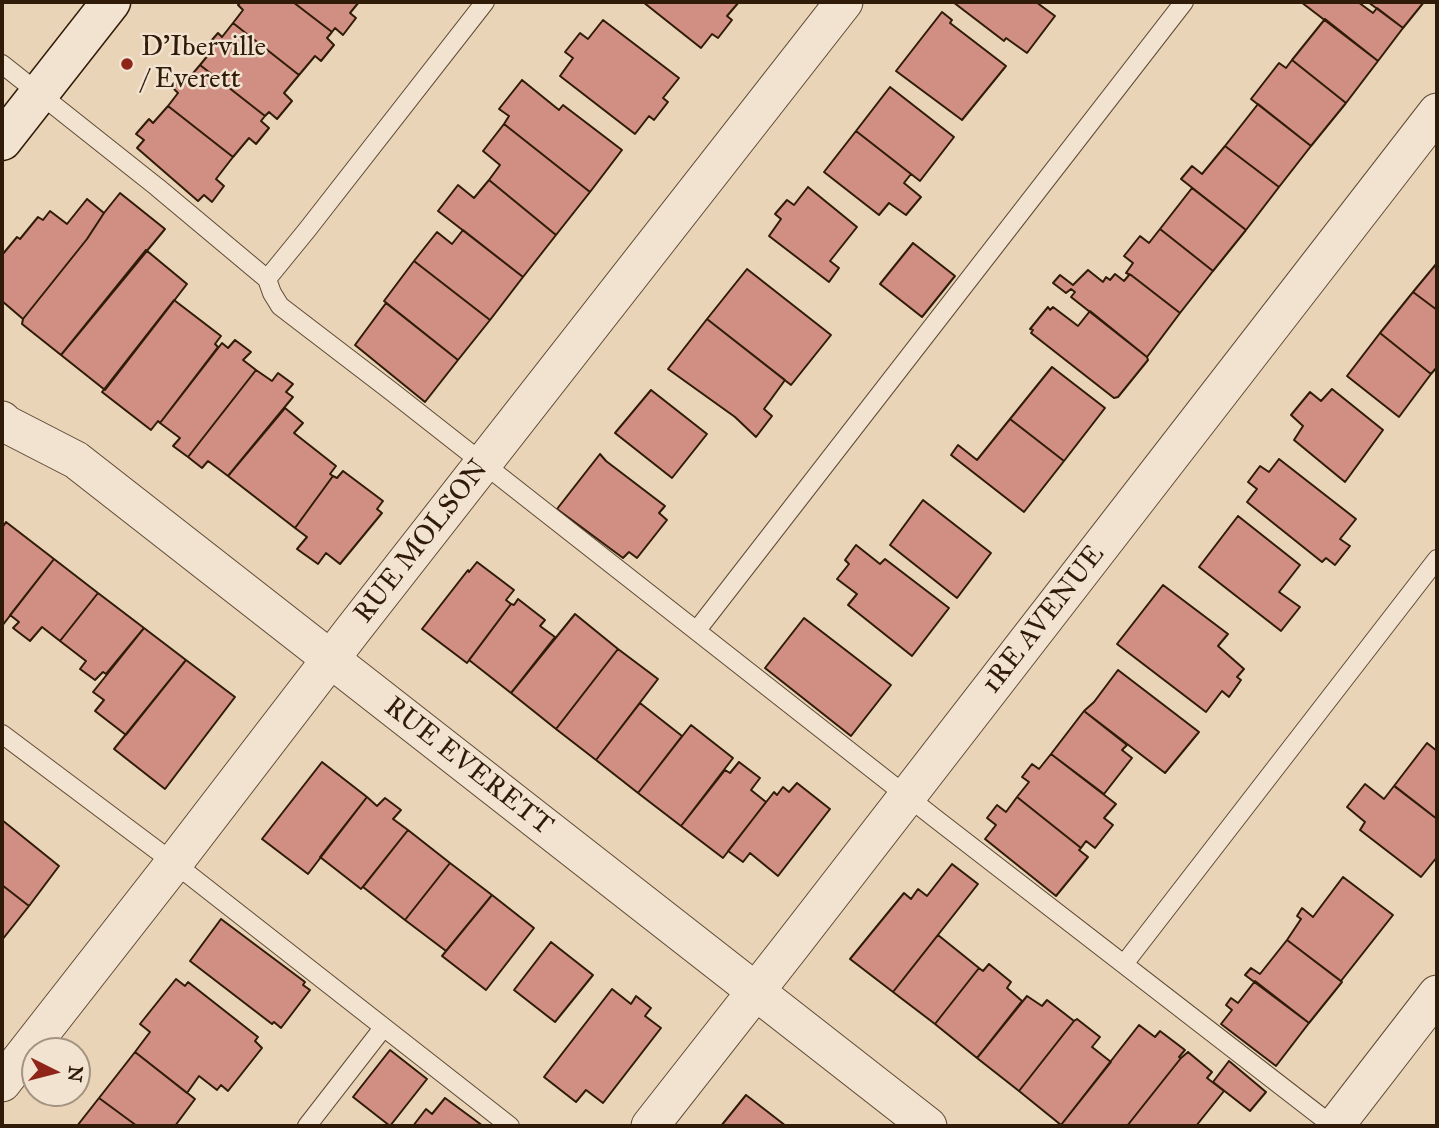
<!DOCTYPE html>
<html>
<head>
<meta charset="utf-8">
<style>
	body { margin:0 }
	#map { position:relative; width:1439px; height:1128px; overflow:hidden; background:#e9d4b7; font-family:"IM FELL Great Primer",serif }
	canvas { display:block }
	.frame { position:absolute; inset:0; border:4px solid #2f1b08; pointer-events:none }
	.north { position:absolute; left:21px; top:1037px; width:70px; height:70px; box-sizing:border-box; background:#f1e3d0; border:2px solid #a39380; border-radius:50%; rotate:96deg; font-size:19px; font-weight:700; line-height:28px; text-align:center; color:#2f1b08 }
	.north::after { content:''; display:block; margin:auto; width:24px; height:32px; background:#8f2418; clip-path:polygon(50% 0,100% 100%,50% 72%,0 100%) }
</style>
</head>
<body>
<div id="map">
<canvas width="1439" height="1128"></canvas>
<div class="frame"></div>
<div class="north">N</div>
</div>
<script>
const g = document.querySelector('canvas').getContext('2d');
g.lineJoin = 'round';
function fillPath(path, color) { g.fillStyle = color; g.fill(path, 'evenodd'); }
const toPath = rows => new Path2D(rows.map(r => 'M' + r).join(''));
function stroke(path, color, width, dash) { g.strokeStyle = color; g.lineWidth = width; g.lineCap = dash ? 'butt' : 'round'; g.setLineDash(dash || []); g.stroke(path); }
function drawText(font, color, halo, rows, align = 'center') {
  g.font = font + ' "IM FELL Great Primer",serif'; g.lineWidth = 5; g.setLineDash([]); g.textBaseline = 'middle'; g.strokeStyle = halo; g.fillStyle = color; for (const [text, x, y, turn = 0] of rows) {
    g.save(); g.translate(x, y); g.rotate((+turn || 0) * Math.PI / 180); g.textAlign = isNaN(turn) ? turn : align; if (halo) g.strokeText(text, 0, 0); g.fillText(text, 0, 0); g.restore();
  }
}
const building = toPath([
	[241,2,293,2,332,32,327,38,334,45,321,61,315,56,299,75,233,23,243,10,238,5,241,2],
	[293,2,359,2,350,13,356,18,343,35,335,28,332,32,293,2],
	[643,2,739,2,727,16,732,20,718,38,712,34,701,48,643,2],
	[953,2,1036,2,1055,16,1027,53,1006,38,1004,41,953,2],
	[1301,2,1358,2,1373,13,1377,8,1403,28,1378,61,1301,2],
	[1368,2,1424,2,1403,28,1368,2],
	[942,12,952,20,950,23,1006,66,962,120,896,71,942,12],
	[1325,19,1378,61,1346,103,1292,60,1325,19],
	[603,20,679,78,663,98,668,102,654,120,649,116,635,134,560,76,573,58,565,52,580,33,588,39,603,20],
	[233,23,299,75,284,93,292,101,277,119,269,112,265,116,200,65,209,54,204,49,218,33,222,37,233,23],
	[1292,60,1346,103,1311,146,1251,99,1279,63,1286,68,1292,60],
	[200,65,265,116,261,121,269,128,256,144,249,138,233,157,168,106,178,93,173,88,184,74,189,78,200,65],
	[522,80,559,110,563,105,622,150,590,192,504,124,509,116,499,109,522,80],
	[890,87,954,137,920,181,856,131,890,87],
	[1258,104,1311,146,1279,187,1225,146,1258,104],
	[168,106,233,157,216,179,224,186,212,202,204,195,198,201,137,148,144,140,136,134,149,119,153,123,168,106],
	[504,124,590,192,556,235,489,180,500,165,483,151,504,124],
	[856,131,911,174,904,183,921,197,906,215,889,203,879,215,824,172,856,131],
	[1225,146,1279,187,1246,230,1181,179,1192,166,1202,174,1225,146],
	[489,180,556,235,523,277,438,211,458,185,474,198,489,180],
	[808,187,857,227,830,261,839,268,829,282,769,236,781,219,775,214,787,200,794,205,808,187],
	[1192,188,1246,230,1213,271,1160,229,1192,188],
	[120,193,165,229,61,355,22,324,23,319,87,239,104,213,120,193],
	[87,199,104,213,87,239,23,319,2,301,2,255,17,237,20,239,38,217,43,220,50,211,67,224,87,199],
	[1160,229,1213,271,1180,313,1131,275,1126,273,1133,263,1124,256,1140,236,1149,243,1160,229],
	[463,230,523,277,490,320,414,261,437,232,452,244,463,230],
	[913,243,955,276,922,317,880,284,913,243],
	[146,250,187,284,105,390,61,355,146,250],
	[414,261,490,320,458,360,384,301,414,261],
	[1437,263,1437,310,1413,292,1437,263],
	[747,269,831,335,791,385,707,319,747,269],
	[1088,270,1103,282,1106,277,1110,280,1115,274,1124,281,1129,275,1131,275,1180,313,1147,357,1071,297,1075,292,1071,289,1066,293,1053,283,1060,275,1073,285,1088,270],
	[1413,292,1437,310,1437,367,1431,374,1380,333,1413,292],
	[174,300,221,336,215,344,218,347,160,423,158,421,151,430,102,392,174,300],
	[386,303,458,360,425,402,355,345,386,303],
	[1048,307,1050,310,1053,307,1078,326,1090,311,1147,357,1148,360,1118,397,1114,398,1031,333,1033,330,1030,329,1048,307],
	[707,319,785,380,764,409,772,416,756,437,735,417,668,369,707,319],
	[1380,333,1431,374,1399,417,1347,376,1380,333],
	[235,340,251,352,243,360,256,370,188,457,173,446,180,438,160,423,222,343,228,348,235,340],
	[1052,367,1105,408,1064,461,1010,419,1052,367],
	[256,370,272,381,278,373,293,384,286,392,293,397,228,476,208,461,202,468,188,457,256,370],
	[1332,389,1383,430,1345,482,1294,440,1303,426,1291,415,1310,392,1321,401,1332,389],
	[651,390,707,434,672,478,615,433,651,390],
	[285,408,303,423,294,433,336,466,330,474,333,476,295,528,228,476,285,408],
	[1010,419,1064,461,1024,512,951,455,958,445,977,460,1010,419],
	[600,454,606,461,665,506,659,513,667,520,637,558,629,552,623,558,557,509,600,454],
	[1279,459,1356,519,1340,539,1350,546,1335,565,1326,558,1322,562,1247,502,1257,489,1248,482,1260,466,1269,472,1279,459],
	[343,471,383,501,377,509,382,513,340,564,326,553,318,564,297,549,307,537,295,528,333,476,337,478,343,471],
	[923,500,991,553,957,598,890,545,923,500],
	[1238,516,1300,565,1279,592,1300,607,1281,631,1199,567,1238,516],
	[6,522,54,559,2,626,2,528,6,522],
	[856,545,880,564,885,559,949,608,912,656,848,605,857,594,837,579,849,564,845,560,856,545],
	[54,559,98,593,60,641,42,627,30,641,13,628,19,622,10,615,54,559],
	[477,562,514,590,506,600,511,604,467,663,422,629,468,570,469,572,477,562],
	[1163,585,1228,634,1218,646,1244,669,1237,677,1241,680,1229,697,1222,691,1206,712,1117,644,1163,585],
	[98,593,144,628,106,674,103,672,95,680,80,669,86,661,60,641,98,593],
	[518,599,545,620,540,626,555,637,511,693,469,660,511,604,514,605,518,599],
	[575,614,618,649,556,729,511,693,575,614],
	[804,618,891,685,851,736,765,668,804,618],
	[144,628,186,660,126,735,95,711,104,700,93,692,144,628],
	[618,649,658,679,596,760,556,729,618,649],
	[186,660,235,697,165,789,114,749,186,660],
	[1118,670,1199,732,1165,773,1084,711,1094,702,1118,670],
	[640,703,682,736,638,793,596,760,640,703],
	[1084,711,1127,745,1122,750,1132,758,1104,794,1051,754,1084,711],
	[691,725,733,758,681,826,638,793,691,725],
	[1427,743,1437,751,1437,819,1394,786,1427,743],
	[1051,754,1116,804,1104,818,1113,825,1095,848,1086,841,1081,848,1017,797,1029,782,1022,777,1032,764,1039,769,1051,754],
	[322,762,367,797,308,874,262,839,322,762],
	[739,762,760,778,751,790,766,802,723,858,681,826,725,770,730,773,739,762],
	[797,783,830,809,778,876,750,853,743,862,728,851,774,792,777,795,783,787,789,792,797,783],
	[1365,784,1384,799,1394,786,1396,787,1437,819,1437,857,1421,877,1360,830,1365,822,1347,807,1365,784],
	[367,797,377,806,385,798,401,810,393,819,408,830,361,889,320,857,367,797],
	[1017,797,1081,848,1079,850,1088,857,1056,896,985,839,996,825,987,818,997,805,1006,812,1017,797],
	[2,820,59,866,29,906,2,885,2,820],
	[408,830,450,863,405,920,363,887,408,830],
	[450,863,492,895,446,951,405,920,450,863],
	[952,864,978,884,893,992,850,959,904,893,911,899,918,889,927,896,952,864],
	[1343,877,1393,915,1341,981,1287,940,1301,919,1297,916,1302,908,1313,917,1343,877],
	[2,885,29,906,2,940,2,885],
	[492,895,534,928,486,990,442,956,492,895],
	[221,919,305,982,303,985,310,990,281,1028,274,1022,272,1024,190,961,221,919],
	[938,935,979,968,935,1024,893,992,938,935],
	[1287,940,1342,982,1309,1023,1245,975,1251,968,1260,974,1287,940],
	[551,942,593,975,555,1022,514,990,551,942],
	[989,964,1011,982,1007,988,1022,1001,977,1058,935,1024,979,968,983,971,989,964],
	[176,979,185,986,188,982,258,1037,255,1041,262,1048,228,1091,221,1085,217,1090,199,1076,187,1093,135,1052,150,1032,140,1024,176,979],
	[1255,981,1309,1023,1276,1066,1221,1024,1232,1010,1226,1005,1231,998,1238,1003,1255,981],
	[612,989,631,1004,636,996,651,1008,645,1016,661,1028,603,1103,586,1090,576,1102,544,1077,612,989],
	[1027,996,1042,1006,1047,1000,1074,1021,1019,1091,977,1058,1027,996],
	[1077,1019,1100,1037,1092,1047,1111,1062,1061,1125,1019,1091,1074,1021,1077,1019],
	[1139,1025,1155,1037,1160,1031,1185,1050,1179,1057,1181,1058,1127,1126,1063,1126,1061,1125,1139,1025],
	[390,1050,427,1079,390,1126,353,1097,390,1050],
	[135,1052,195,1099,175,1126,137,1126,99,1098,135,1052],
	[1188,1052,1212,1072,1207,1078,1224,1091,1196,1126,1127,1126,1181,1058,1188,1052],
	[1229,1061,1266,1092,1250,1111,1213,1082,1229,1061],
	[746,1095,786,1126,721,1126,746,1095],
	[99,1098,137,1126,77,1126,99,1098],
	[445,1098,483,1126,413,1126,426,1109,432,1114,445,1098]
]);
const lane = toPath([
	[2,64,157,187,267,279,272,293,280,306,391,391,936,819,1333,1126],
	[267,279,307,230,485,2],
	[697,630,1184,2],
	[2,734,174,863,510,1126],
	[1124,964,1437,559],
	[307,1126,383,1028]
]);
const street = toPath([
	[2,420,6,424,76,460,928,1126],
	[2,1083,174,863,352,631,844,2],
	[650,1126,792,945,1437,112],
	[1335,1126,1437,994]
]);
const secondary = toPath([
	[2,141,111,2]
]);
const markers = [
	[127,64,7,"#8f2418"]
];
const poiNames = [
	["D'Iberville",141,48],
	["/ Everett",141,80]
];
const streetNames = [
	["RUE MOLSON",422,542,-52],
	["1RE AVENUE",1044,620,-52],
	["RUE EVERETT",468,767,38]
];
fillPath(building, '#d08f82');
stroke(building, '#2f1b08', 2);
stroke(lane, '#5e4934', 20);
stroke(street, '#5e4934', 39);
stroke(secondary, '#2f1b08', 41);
stroke(lane, '#f1e3d0', 18);
stroke(street, '#f1e3d0', 37);
stroke(secondary, '#f1e3d0', 38);
for (const [x, y, r, color] of markers) { const dot = new Path2D(); dot.arc(x, y, r, 0, 2 * Math.PI); g.fillStyle = color; g.fill(dot); stroke(dot, '#f1e3d0', 2.5); }
drawText('28px', '#2f1b08', '#f1e3d0', poiNames, 'left');
drawText('28px', '#2f1b08', '#f1e3d0', streetNames);
</script>
</body>
</html>
